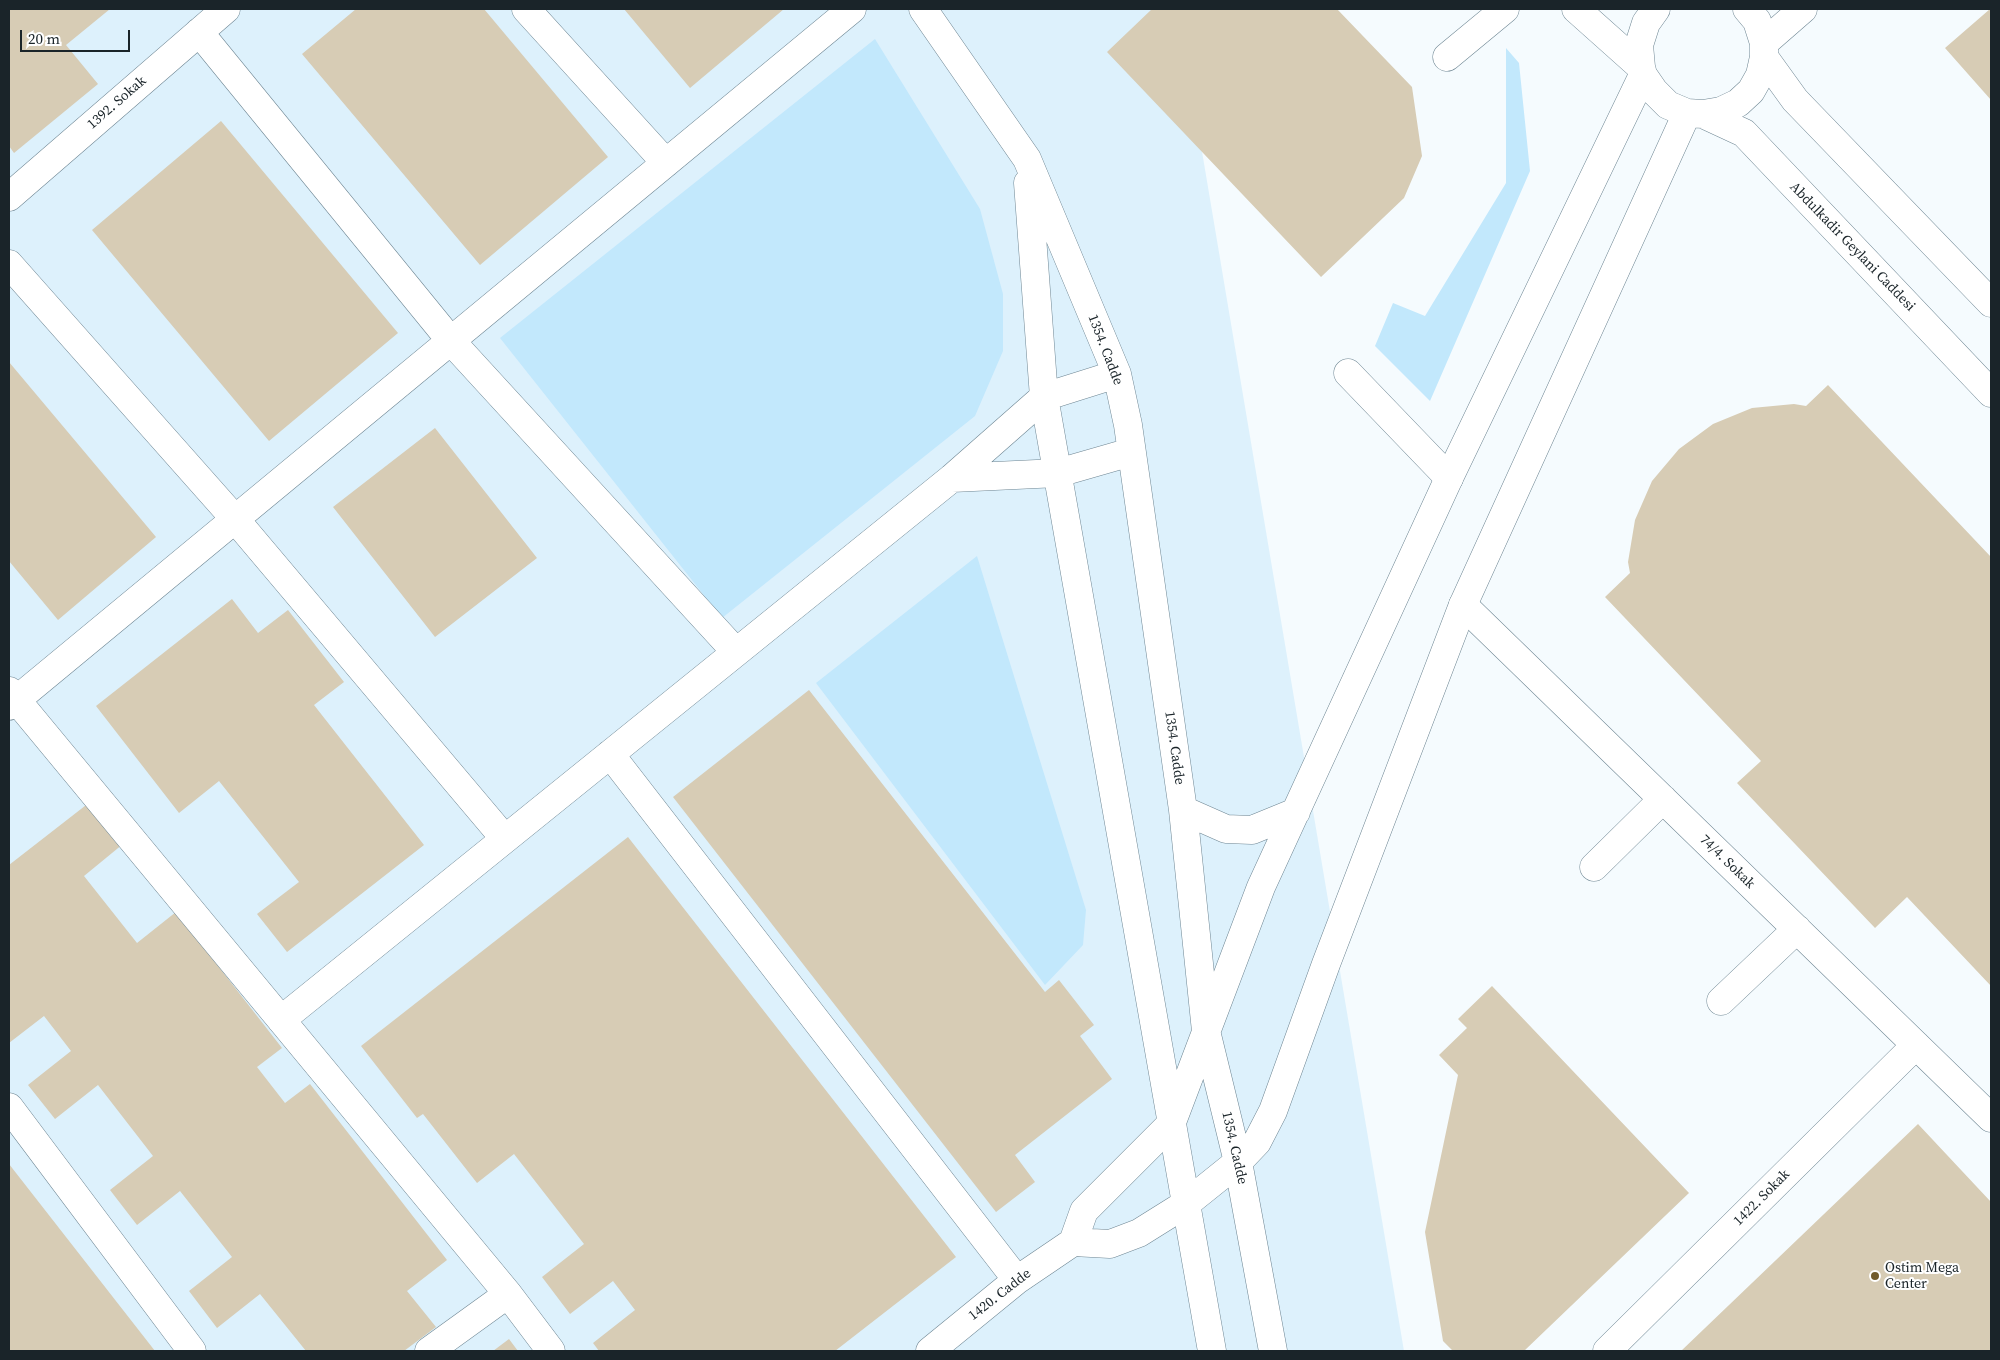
<!DOCTYPE html>
<html>
<head>
<meta charset="utf-8">
<style>
	body { margin:0 }
	#map { position:relative; width:2000px; height:1360px; overflow:hidden; background:#f5fbfe; font-family:"Source Serif 4",serif }
	canvas { display:block }
	.frame { position:absolute; inset:0; border:10px solid #1a2429; pointer-events:none }
	.scale { position:absolute; left:20px; top:30px; width:110px; height:22px; box-sizing:border-box; border:2px solid #1a2429; border-top:0; padding-left:6px; font-size:15px; line-height:18px; white-space:nowrap; color:#1a2429; -webkit-text-stroke:4px #fff; paint-order:stroke }
</style>
</head>
<body>
<div id="map">
<canvas width="2000" height="1360"></canvas>
<div class="frame"></div>
<div class="scale">20 m</div>
</div>
<script>
const g = document.querySelector('canvas').getContext('2d');
g.lineJoin = 'round';
function fillPath(path, color) { g.fillStyle = color; g.fill(path, 'evenodd'); }
const toPath = rows => new Path2D(rows.map(r => 'M' + r).join(''));
function stroke(path, color, width, dash) { g.strokeStyle = color; g.lineWidth = width; g.lineCap = dash ? 'butt' : 'round'; g.setLineDash(dash || []); g.stroke(path); }
function drawText(font, color, halo, rows, align = 'center') {
  g.font = font + ' "Source Serif 4",serif'; g.lineWidth = 4; g.setLineDash([]); g.textBaseline = 'middle'; g.strokeStyle = halo; g.fillStyle = color; for (const [text, x, y, turn = 0] of rows) {
    g.save(); g.translate(x, y); g.rotate((+turn || 0) * Math.PI / 180); g.textAlign = isNaN(turn) ? turn : align; if (halo) g.strokeText(text, 0, 0); g.fillText(text, 0, 0); g.restore();
  }
}
const built = toPath([
	[9,9,1178,9,1404,1351,9,1351]
]);
const green = toPath([
	[875,39,980,209,1003,294,1003,351,975,416,722,618,500,338],
	[1506,48,1519,63,1530,171,1430,401,1375,346,1393,303,1425,316,1506,183],
	[977,556,1086,910,1083,945,1045,985,816,683]
]);
const building = toPath([
	[9,9,110,9,66,45,98,84,14,153,9,146],
	[356,9,484,9,608,157,480,265,302,54],
	[624,9,784,9,690,88],
	[1152,9,1337,9,1412,87,1422,156,1404,198,1321,277,1107,52],
	[1990,9,1991,9,1991,100,1945,48],
	[221,121,398,333,269,441,92,230],
	[9,362,156,537,58,620,9,561],
	[1828,385,1991,557,1991,986,1907,897,1875,928,1737,783,1761,761,1605,597,1630,573,1628,562,1635,520,1652,481,1679,449,1713,424,1752,408,1794,404,1806,406],
	[435,428,537,558,435,637,333,507],
	[232,599,258,633,288,610,344,682,314,705,424,845,287,952,257,914,299,882,219,781,179,813,96,706],
	[809,690,1045,992,1059,980,1094,1025,1080,1036,1112,1079,1015,1155,1035,1182,996,1212,673,797],
	[90,802,123,844,84,876,137,943,176,912,282,1048,257,1067,285,1103,310,1084,447,1260,407,1291,436,1327,404,1351,306,1351,260,1294,217,1328,189,1291,232,1257,180,1191,137,1225,110,1190,153,1156,98,1085,55,1119,28,1085,71,1051,44,1016,9,1043,9,865],
	[628,837,956,1257,835,1351,599,1351,593,1343,635,1310,613,1281,570,1314,542,1277,584,1244,514,1154,477,1183,423,1114,417,1118,361,1046],
	[1492,986,1689,1193,1524,1351,1453,1351,1443,1341,1425,1232,1458,1075,1439,1055,1467,1028,1458,1019],
	[1918,1124,1991,1202,1991,1351,1681,1351],
	[9,1164,155,1351,9,1351],
	[509,1339,518,1351,493,1351]
]);
const minor = toPath([
	[526,9,666,163],
	[199,32,451,341,736,652],
	[1447,57,1505,9],
	[9,197,226,9],
	[9,264,235,519,505,839],
	[1348,373,1449,478],
	[952,478,1058,473],
	[1463,605,1991,1118],
	[9,691,508,1294,551,1351],
	[9,706,852,9],
	[610,754,1017,1280],
	[1594,867,1663,799],
	[1721,1001,1797,929],
	[281,1020,952,478,1044,397],
	[9,1107,192,1351],
	[1073,1242,1110,1244,1139,1233,1187,1203],
	[429,1351,508,1294],
	[930,1351,1017,1280,1073,1242,1084,1211,1172,1123],
	[1607,1351,1916,1045]
]);
const major = toPath([
	[923,9,1027,159,1117,374,1128,425,1183,810,1206,1031,1238,1162,1273,1351],
	[1576,9,1641,67],
	[1656,9,1646,23,1639,45,1641,67,1643,75,1654,91,1668,105,1687,113,1703,114,1721,111,1738,103,1751,91,1760,75,1764,57,1764,43,1757,21,1747,9],
	[1764,43,1803,9],
	[1764,57,1795,100,1991,303],
	[1703,114,1744,133,1991,393],
	[1028,183,1044,397,1212,1351],
	[1044,397,1117,374],
	[1058,473,1131,452],
	[1183,810,1226,829,1252,830,1296,812],
	[1172,1122,1261,887,1449,478,1643,75],
	[1187,1203,1238,1162,1257,1142,1273,1111,1326,964,1463,605,1687,113]
]);
const markers = [
	[1875,1276,5,"#715b2b"]
];
const streetNames = [
	["1392. Sokak",117,103,-41],
	["Abdulkadir Geylani Caddesi",1852,247,46],
	["1354. Cadde",1105,350,69],
	["1354. Cadde",1174,748,82],
	["74/4. Sokak",1727,862,44],
	["1354. Cadde",1234,1148,77],
	["1422. Sokak",1762,1198,-45],
	["1420. Cadde",1000,1295,-38]
];
const poiNames = [
	["Ostim Mega",1885,1268],
	["Center",1885,1284]
];
fillPath(built, '#ddf1fc');
fillPath(green, '#c2e8fc');
fillPath(building, '#d7ccb5');
stroke(minor, '#6e8693', 29);
stroke(major, '#6e8693', 29);
stroke(minor, '#fff', 28);
stroke(major, '#fff', 28);
for (const [x, y, r, color] of markers) { const dot = new Path2D(); dot.arc(x, y, r, 0, 2 * Math.PI); g.fillStyle = color; g.fill(dot); stroke(dot, '#fff', 2); }
drawText('14px', '#1a2429', '#fff', streetNames);
drawText('14px', '#1a2429', '#fff', poiNames, 'left');
</script>
</body>
</html>
